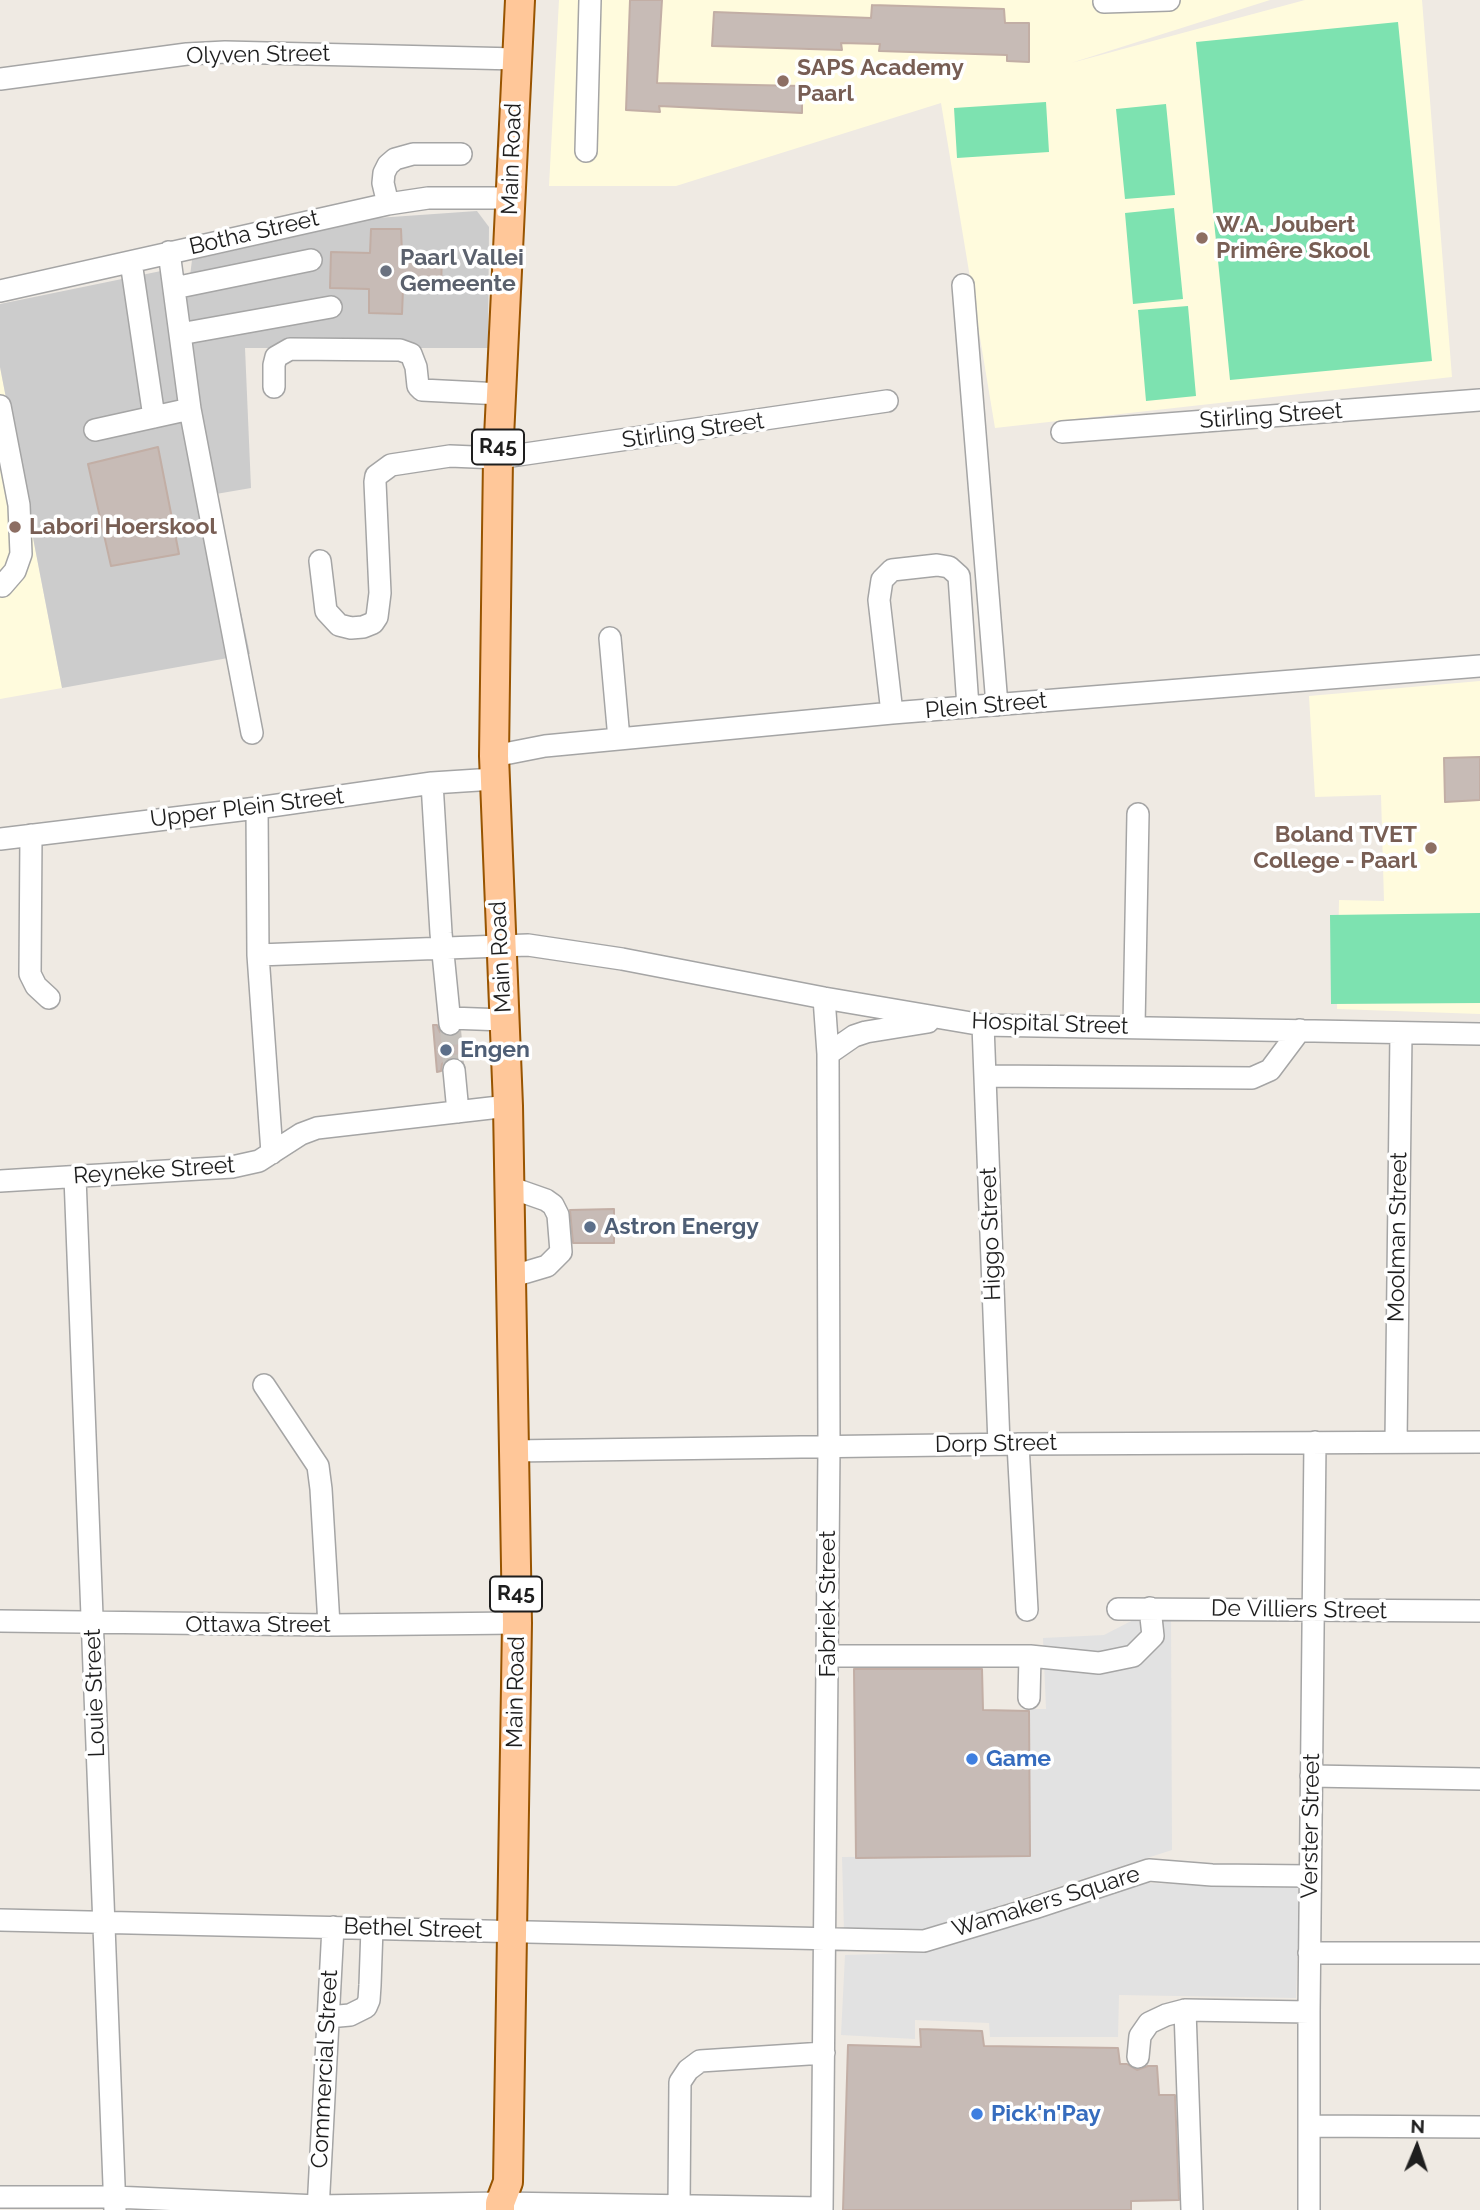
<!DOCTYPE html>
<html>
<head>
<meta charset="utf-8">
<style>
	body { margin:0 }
	#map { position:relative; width:1480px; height:2210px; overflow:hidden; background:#efeae3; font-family:Raleway,sans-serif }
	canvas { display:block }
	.north { position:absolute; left:1382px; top:2112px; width:70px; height:70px; -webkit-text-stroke:5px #fff; paint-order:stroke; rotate:2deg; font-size:19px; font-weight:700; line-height:28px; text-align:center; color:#1e1e1e }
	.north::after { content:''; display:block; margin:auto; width:24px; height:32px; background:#1e1e1e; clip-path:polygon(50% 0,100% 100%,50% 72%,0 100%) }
</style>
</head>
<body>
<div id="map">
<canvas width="1480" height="2210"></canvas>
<div class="north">N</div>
</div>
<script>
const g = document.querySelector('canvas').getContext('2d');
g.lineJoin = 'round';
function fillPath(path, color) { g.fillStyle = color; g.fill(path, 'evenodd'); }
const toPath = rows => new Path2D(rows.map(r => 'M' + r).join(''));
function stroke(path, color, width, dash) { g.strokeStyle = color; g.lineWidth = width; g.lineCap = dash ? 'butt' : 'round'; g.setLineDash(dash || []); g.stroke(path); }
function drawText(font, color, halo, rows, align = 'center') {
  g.font = font + ' Raleway,sans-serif'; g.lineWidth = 7; g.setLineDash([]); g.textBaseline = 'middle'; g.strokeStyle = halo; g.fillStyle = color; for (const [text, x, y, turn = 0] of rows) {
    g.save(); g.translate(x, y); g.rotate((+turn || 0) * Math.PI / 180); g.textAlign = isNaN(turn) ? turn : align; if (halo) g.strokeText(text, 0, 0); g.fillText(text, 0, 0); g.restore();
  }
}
const education = toPath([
	[559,0,1270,0,1071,63,1305,0,1422,0,1452,377,995,428,941,103,676,186,549,186],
	[0,367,62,688,0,699],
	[1480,681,1480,1014,1337,1009,1339,900,1384,901,1381,795,1315,797,1309,696]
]);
const religious = toPath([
	[477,211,489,227,488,348,245,348,251,488,216,494,250,654,62,688,0,367,0,304,161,271,165,283,190,276,192,260,377,218]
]);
const pitch = toPath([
	[1398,22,1432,361,1230,380,1196,42],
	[1046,102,1049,152,957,158,954,108],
	[1166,104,1175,195,1125,199,1116,109],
	[1174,208,1183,299,1133,304,1125,213],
	[1188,306,1196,396,1146,401,1138,310],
	[1480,913,1480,1003,1331,1004,1330,915]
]);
const parking = toPath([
	[1171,1616,1172,1850,921,1931,844,1932,842,1857,1030,1856,1029,1709,1046,1709,1043,1638,1104,1635,1139,1617],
	[1146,1883,1300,1887,1296,1998,1119,1995,1118,2037,990,2037,989,2023,915,2020,915,2039,841,2035,845,1955,909,1953]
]);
const building = toPath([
	[630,0,662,0,657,83,802,86,802,113,659,106,660,112,626,110,630,0],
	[872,5,1004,9,1005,23,1029,23,1029,62,1007,61,1007,55,879,51,880,44,841,43,842,50,712,46,714,12,871,18,872,5],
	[371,229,401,229,402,253,442,253,441,290,403,289,402,314,369,313,369,289,330,288,331,252,370,253,371,229],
	[158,447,179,554,111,566,88,464,158,447],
	[1480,757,1480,800,1445,802,1444,758,1480,757],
	[433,1025,437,1025,440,1032,445,1036,458,1034,460,1058,447,1059,442,1064,441,1071,437,1072,433,1025],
	[614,1209,614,1243,573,1243,570,1210,614,1209],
	[854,1669,982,1669,983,1710,1029,1711,1030,1856,856,1858,854,1669],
	[920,2029,982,2031,984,2046,1118,2048,1120,2064,1127,2064,1137,2070,1148,2066,1157,2066,1159,2095,1175,2095,1179,2200,1131,2201,1131,2210,843,2210,848,2045,921,2047,920,2029]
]);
const minorTunnel = toPath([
	[450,1024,454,1070]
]);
const minor = toPath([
	[1104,2,1169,0],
	[0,79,187,54,225,52,517,59],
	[586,151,590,0],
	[388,204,383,183,384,173,388,165,395,159,413,154,461,154],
	[169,252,180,334,331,307],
	[131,262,154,417],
	[963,285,997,705],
	[174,288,311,260],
	[0,291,388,204,428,198,510,198],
	[180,334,190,409,252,733],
	[274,387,274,365,276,357,290,349,400,350,411,354,416,367,418,386,422,390,501,394],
	[0,406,19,505,21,554,15,571,2,586],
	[95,430,190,409],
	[1062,432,1480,400],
	[320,561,326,611,339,625,351,628,363,627,373,623,377,617,380,593,375,482,376,476,391,465,450,456,498,458,887,401],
	[610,638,619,739],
	[892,713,879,600,882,580,892,570,937,565,949,567,959,576,968,707],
	[494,756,545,746,892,713,1480,666],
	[432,783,441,933,450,1024],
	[257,808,258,955,528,945,622,959,824,998,983,1025,1480,1034],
	[31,835,30,974,36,986,49,998],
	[0,839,257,808,432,783,494,779],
	[258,955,272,1153],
	[450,1018,504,1020],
	[983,1025,999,1444],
	[1134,1026,1138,814],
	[828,1054,854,1036,866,1032,928,1022],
	[454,1070,458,1112],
	[985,1076,1252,1078,1270,1070,1300,1030],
	[75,1177,115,2210],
	[0,1181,232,1167,259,1161,301,1134,317,1128,508,1106],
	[509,1187,546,1200,553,1205,558,1215,561,1252,547,1266,510,1277],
	[264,1385,318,1466,321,1489,329,1625],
	[1396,1442,1401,1033],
	[1018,1444,1027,1610],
	[512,1451,1018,1444,1480,1442],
	[1118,1609,1480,1611],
	[0,1621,329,1625,517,1623],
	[828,1656,1030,1656,1029,1698],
	[1030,1656,1099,1663,1133,1656,1153,1636,1150,1608],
	[1311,1776,1480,1779],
	[0,1920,924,1941,1034,1908,1149,1870,1212,1875,1310,1876],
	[1309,1953,1480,1953],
	[1185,2010,1192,2210],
	[328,2017,350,2015,366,2007,369,2000,370,1985,372,1928],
	[1138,2057,1140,2036,1149,2023,1166,2015,1185,2010,1309,2012],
	[1309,2126,1480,2127],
	[0,2197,114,2197,318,2206,500,2203,822,2208],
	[679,2206,680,2082,688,2070,700,2061,824,2053],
	[318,2210,333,1927],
	[822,2210,829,1448,828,1054,824,998],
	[1309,2210,1309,2012,1315,1442]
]);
const major = toPath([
	[500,2210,500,2203,508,2182,517,1623,508,1106,494,756,498,458,520,0]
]);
const markers = [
	[783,81,7,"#8d6e63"],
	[1202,238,7,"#8d6e63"],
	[386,271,7,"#6b7280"],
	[15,527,7,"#8d6e63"],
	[1431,848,7,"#8d6e63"],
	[446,1050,7,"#5c6f8a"],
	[590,1227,7,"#5c6f8a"],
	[972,1759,7,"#3f7fe0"],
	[977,2114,7,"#3f7fe0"]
];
const shields = [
	[498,447,52],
	[516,1594,52]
];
const shieldNames = [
	["R45",498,447],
	["R45",516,1594]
];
const streetNames = [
	["Olyven Street",258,55,-1],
	["Main Road",512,159,-88],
	["Botha Street",254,233,-13],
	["Stirling Street",1271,416,-4],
	["Stirling Street",693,431,-8],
	["Plein Street",986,706,-5],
	["Upper Plein Street",247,808,-7],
	["Main Road",501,957,-93],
	["Hospital Street",1050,1024,2],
	["Reyneke Street",154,1171,-4],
	["Higgo Street",991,1234,-92],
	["Moolman Street",1398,1237,-89],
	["Dorp Street",996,1444,-1],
	["Fabriek Street",828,1604,-90],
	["De Villiers Street",1299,1610,1],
	["Ottawa Street",258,1625],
	["Main Road",516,1692,-89],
	["Louie Street",95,1693,-92],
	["Verster Street",1311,1826,-89],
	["Wamakers Square",1046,1902,-17],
	["Bethel Street",413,1929,2],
	["Commercial Street",325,2069,-87]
];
const educationNames = [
	["SAPS Academy",797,68],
	["Paarl",797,94],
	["W.A. Joubert",1216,225],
	["Primêre Skool",1216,251],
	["Labori Hoerskool",29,527],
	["Boland TVET",1417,835,"right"],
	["College - Paarl",1417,861,"right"]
];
const worshipNames = [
	["Paarl Vallei",400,258],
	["Gemeente",400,284]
];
const serviceNames = [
	["Engen",460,1050],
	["Astron Energy",604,1227]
];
const shopNames = [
	["Game",986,1759],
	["Pick'n'Pay",991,2114]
];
fillPath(education, '#fffbdd');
fillPath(religious, '#ccc');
fillPath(pitch, '#7de2b0');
fillPath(parking, '#e2e2e2');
fillPath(building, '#c7bbb6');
stroke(building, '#c2aea5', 2);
stroke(minorTunnel, '#c5c1bc', 21, [21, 10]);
stroke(minor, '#a5a5a5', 24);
stroke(major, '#985400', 32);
stroke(minor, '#fff', 21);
stroke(major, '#ffc799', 28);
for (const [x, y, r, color] of markers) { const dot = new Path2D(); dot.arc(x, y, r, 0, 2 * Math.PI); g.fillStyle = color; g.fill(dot); stroke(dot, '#fff', 2.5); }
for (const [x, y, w] of shields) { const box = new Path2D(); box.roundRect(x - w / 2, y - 17.5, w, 35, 5); g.fillStyle = '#fff'; g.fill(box); stroke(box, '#1e1e1e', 2); }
drawText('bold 21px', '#1e1e1e', null, shieldNames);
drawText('23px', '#1e1e1e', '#fff', streetNames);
drawText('bold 23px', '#785e54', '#fff', educationNames, 'left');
drawText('bold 23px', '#5b616d', '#fff', worshipNames, 'left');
drawText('bold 23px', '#4e5e75', '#fff', serviceNames, 'left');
drawText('bold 23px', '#366cbe', '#fff', shopNames, 'left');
</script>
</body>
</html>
